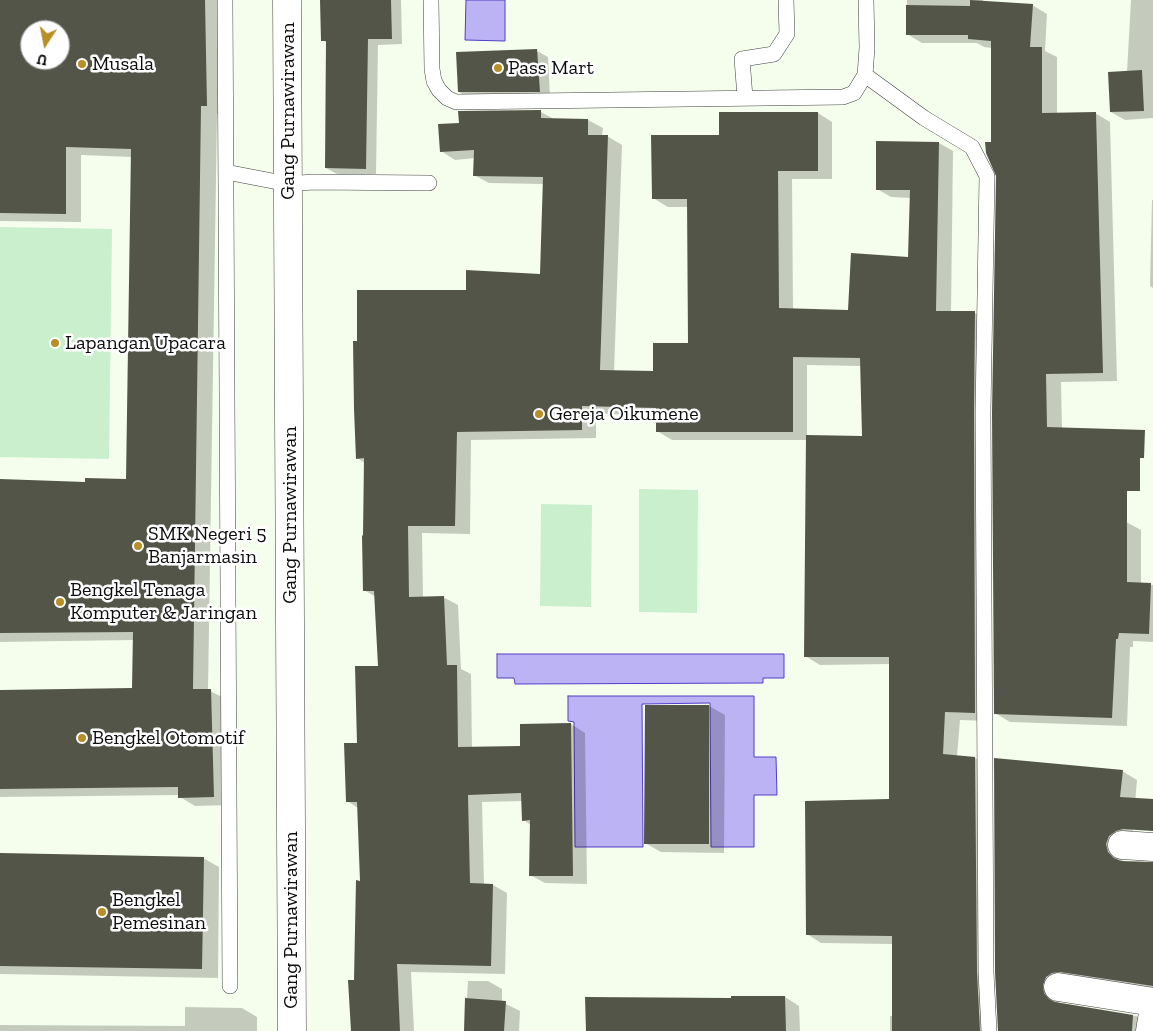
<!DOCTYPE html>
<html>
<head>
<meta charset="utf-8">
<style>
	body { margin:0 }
	#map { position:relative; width:1153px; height:1031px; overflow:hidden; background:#f5feed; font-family:"Zilla Slab",serif }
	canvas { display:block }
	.north { position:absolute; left:20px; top:20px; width:50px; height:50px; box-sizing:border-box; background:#fff; border:1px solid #9e9e9e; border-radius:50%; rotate:191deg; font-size:14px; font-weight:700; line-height:20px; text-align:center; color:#0d0d0d }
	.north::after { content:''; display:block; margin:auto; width:18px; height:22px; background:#b88e29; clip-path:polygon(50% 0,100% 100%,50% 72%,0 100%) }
</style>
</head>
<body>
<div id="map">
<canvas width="1153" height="1031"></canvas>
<div class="north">U</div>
</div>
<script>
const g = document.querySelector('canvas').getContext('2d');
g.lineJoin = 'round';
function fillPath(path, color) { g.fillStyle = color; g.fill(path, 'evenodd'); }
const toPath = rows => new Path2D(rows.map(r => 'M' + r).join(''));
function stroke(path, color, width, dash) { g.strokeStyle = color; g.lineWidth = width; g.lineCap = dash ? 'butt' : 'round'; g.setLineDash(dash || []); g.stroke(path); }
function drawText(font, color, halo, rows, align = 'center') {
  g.font = font + ' "Zilla Slab",serif'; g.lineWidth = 5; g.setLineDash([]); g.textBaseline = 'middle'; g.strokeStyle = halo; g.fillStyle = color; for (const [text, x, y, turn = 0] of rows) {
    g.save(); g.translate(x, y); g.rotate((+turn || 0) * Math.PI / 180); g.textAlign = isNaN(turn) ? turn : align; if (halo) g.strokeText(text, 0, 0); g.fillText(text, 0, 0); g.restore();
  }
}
const pitch = toPath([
	[0,227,112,229,109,459,0,457],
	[639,489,698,490,697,613,639,612],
	[541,504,592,505,591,607,540,606]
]);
const water = toPath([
	[466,0,505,0,505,41,465,40,466,0],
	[497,654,784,654,784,678,763,678,763,683,515,684,514,678,497,678,497,654],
	[568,696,754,696,754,757,776,757,777,795,754,795,754,847,711,847,710,703,642,704,643,847,575,847,574,722,568,721,568,696]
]);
const shadow = toPath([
	[0,0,225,0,223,114,217,114,208,690,226,699,229,805,195,806,180,797,180,795,0,797,0,691,133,689,134,640,0,642,0,480,86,483,127,481,132,157,81,155,81,222,0,221],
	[30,30,60,30,60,60,30,60],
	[321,0,401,0,402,44,378,45,376,174,337,174,326,168,327,43,323,40],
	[907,0,983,0,983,2,1032,5,1047,14,1045,51,1057,57,1057,114,1095,113,1110,122,1117,381,1061,382,1062,429,1126,522,1141,530,1141,584,1153,585,1153,642,1133,641,1133,647,1130,647,1127,726,1010,722,995,713,998,176,992,144,992,48,984,47,977,43,922,43,907,34],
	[1131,0,1153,0,1153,118,1125,120,1111,112,1127,72],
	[537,51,548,57,550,97,469,98,459,92,457,54],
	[541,112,554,119,588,120,603,128,602,136,607,136,622,145,614,372,655,372,689,344,688,207,668,207,653,198,720,136,818,113,832,122,832,179,792,179,793,310,849,311,909,258,911,198,891,197,877,189,939,143,953,151,951,312,975,313,990,321,989,721,960,720,957,756,975,758,990,766,993,1031,890,1031,890,1016,893,1016,893,944,821,943,807,934,890,801,890,664,820,665,805,656,807,440,672,440,657,431,657,415,596,414,596,438,471,440,470,534,422,533,423,598,443,597,458,605,461,669,471,674,472,748,522,747,571,724,585,733,587,884,545,883,530,875,531,825,523,820,523,801,482,802,484,885,493,885,507,893,505,974,411,972,414,1031,352,1031,361,882,358,808,347,801,358,744,379,667,376,597,364,590,365,463,357,458,467,292,541,276,544,184,489,183,474,175,475,158,455,160,441,151,460,124],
	[807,365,861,366,864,437,807,436],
	[1152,200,1153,200,1153,288,1150,286],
	[709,706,725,715,724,853,661,852,645,843],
	[1122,771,1137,780,1132,839,1121,852,1123,862,1153,863,1153,991,1057,993,1058,1002,1059,1004,1136,1016,1151,1025,1150,1031,1000,1031],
	[0,854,203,858,219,867,218,978,0,974],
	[468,981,488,981,502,989,502,1002,520,1011,519,1031,465,1031],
	[785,997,799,1006,800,1031,588,1031,732,999],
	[185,1007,242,1008,257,1017,257,1031,0,1031,0,1025,185,1026]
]);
const building = toPath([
	[0,0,205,0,207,106,201,106,193,689,211,689,214,797,178,798,178,787,0,789,0,690,132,688,133,632,0,633,0,479,85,482,85,478,126,479,131,149,66,147,66,214,0,213],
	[30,30,60,30,60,60,30,60],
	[320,0,391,0,392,39,368,39,366,169,325,168,326,41,321,41],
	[970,0,1033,4,1030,47,1042,47,1042,113,1096,112,1103,373,1046,374,1047,427,1145,430,1144,458,1140,458,1140,491,1127,491,1127,582,1151,583,1149,634,1119,633,1118,639,1116,639,1112,718,994,714,992,412,996,176,986,153,985,142,991,142,991,41,968,39,968,35,906,35,906,5,970,6],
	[537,49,540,92,458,92,456,52],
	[1142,70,1144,111,1110,112,1108,72],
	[541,110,541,118,588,119,588,135,608,135,600,370,653,371,653,343,688,343,687,199,652,199,651,135,719,135,719,112,818,112,818,171,778,171,779,308,848,310,851,253,908,257,910,190,876,190,876,141,939,142,936,311,975,311,974,412,975,713,945,712,943,754,975,757,977,972,980,1031,892,1031,892,936,806,935,805,801,889,799,889,657,804,657,806,435,862,436,860,358,793,357,793,432,656,432,656,408,582,406,582,430,457,432,455,526,408,526,409,597,444,596,447,665,457,665,458,747,520,746,520,724,571,723,573,876,529,876,530,820,522,821,521,793,468,795,470,883,493,884,491,966,397,964,400,1031,351,1031,348,980,354,980,356,880,360,881,357,802,346,802,344,743,357,743,355,666,378,666,374,591,363,591,362,536,363,535,364,458,356,459,354,409,353,341,357,341,357,290,466,290,466,270,540,274,543,177,473,176,474,150,440,152,438,124,459,123,458,111],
	[645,705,709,705,709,844,644,844],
	[994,758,1123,770,1120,797,1153,799,1153,831,1123,829,1116,831,1109,836,1106,844,1108,852,1114,858,1121,861,1153,862,1153,986,1060,972,1052,973,1046,977,1043,985,1044,993,1049,999,1055,1002,1133,1015,1132,1031,998,1031,995,972],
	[0,853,204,857,202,969,0,966],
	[731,996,785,996,786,1031,586,1031,585,997,731,998],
	[465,998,506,1001,504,1031,464,1031]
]);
const lane = toPath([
	[225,0,230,986],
	[431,0,432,69,434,81,439,90,447,98,456,102,843,97,854,93,865,75,867,48,866,0],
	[865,75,924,118,972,147,987,176,983,412,986,972,989,1031],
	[745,97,742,59,774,54,787,34,786,0],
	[226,172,288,184,313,182,429,183]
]);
const street = toPath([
	[287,0,292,1031],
	[1122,845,1153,847],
	[1058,987,1153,1002],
	[1150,1031,1153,1013]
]);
const markers = [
	[82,64,5,"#b88e29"],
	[498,68,5,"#b88e29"],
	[55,343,5,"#b88e29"],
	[539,414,5,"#b88e29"],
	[138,546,5,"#b88e29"],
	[60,602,5,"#b88e29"],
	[82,738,5,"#b88e29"],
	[102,912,5,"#b88e29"]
];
const poiNames = [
	["Musala",92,64],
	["Pass Mart",508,68],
	["Lapangan Upacara",65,343],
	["Gereja Oikumene",549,414],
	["SMK Negeri 5",148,534],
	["Banjarmasin",148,557],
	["Bengkel Tenaga",70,590],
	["Komputer & Jaringan",70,613],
	["Bengkel Otomotif",92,738],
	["Bengkel",112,900],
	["Pemesinan",112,923]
];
const streetNames = [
	["Gang Purnawirawan",288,111,-90],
	["Gang Purnawirawan",290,515,-90],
	["Gang Purnawirawan",291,920,-90]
];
fillPath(pitch, '#c9efcd');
fillPath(water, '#bbb3f4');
stroke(water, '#523dc9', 1);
fillPath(shadow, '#0003');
fillPath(building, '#535549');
stroke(lane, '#404040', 16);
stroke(street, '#404040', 29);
stroke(lane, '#fff', 15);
stroke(street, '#fff', 28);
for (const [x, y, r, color] of markers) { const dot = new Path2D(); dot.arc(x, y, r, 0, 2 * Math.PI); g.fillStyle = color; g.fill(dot); stroke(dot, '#fff', 2); }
drawText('20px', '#0d0d0d', '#fff', poiNames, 'left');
drawText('20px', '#0d0d0d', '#fff', streetNames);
</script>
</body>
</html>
